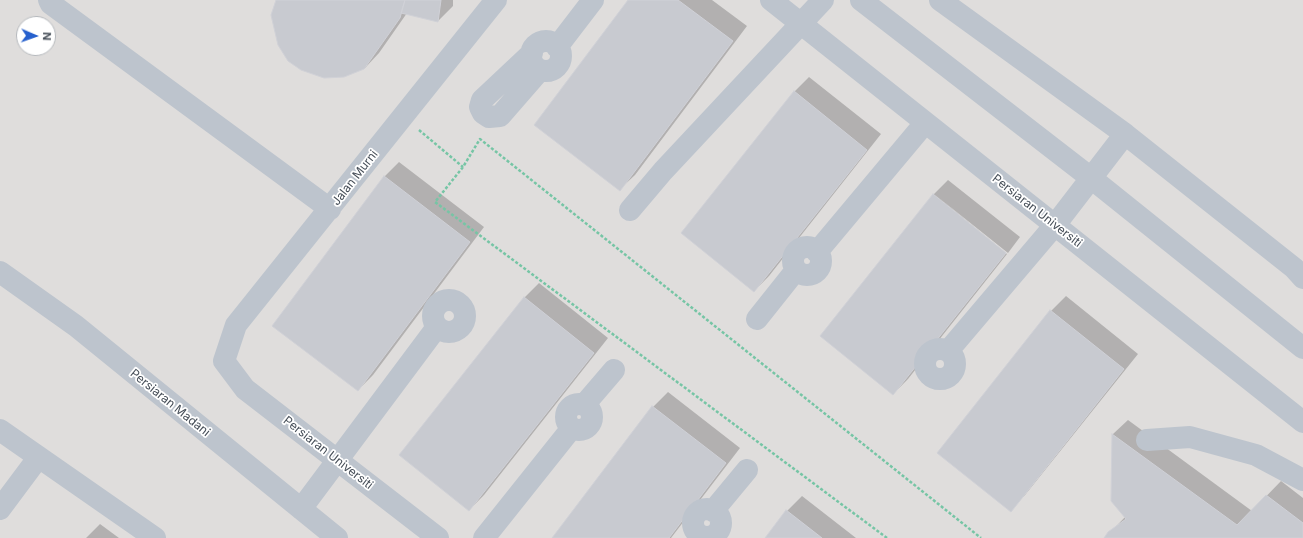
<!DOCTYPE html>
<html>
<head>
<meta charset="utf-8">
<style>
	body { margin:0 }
	#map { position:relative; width:1303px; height:538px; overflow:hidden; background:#eeebeb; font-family:Inter,sans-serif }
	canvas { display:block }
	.north { position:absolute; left:16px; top:16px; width:40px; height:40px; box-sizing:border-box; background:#fff; border:1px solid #b5b8bc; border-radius:50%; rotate:92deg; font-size:11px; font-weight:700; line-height:16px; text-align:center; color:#454d57 }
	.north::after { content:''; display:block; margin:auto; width:14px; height:18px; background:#2660cd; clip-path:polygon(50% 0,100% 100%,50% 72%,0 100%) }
</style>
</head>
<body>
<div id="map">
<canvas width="1303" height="538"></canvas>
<div class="north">N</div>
</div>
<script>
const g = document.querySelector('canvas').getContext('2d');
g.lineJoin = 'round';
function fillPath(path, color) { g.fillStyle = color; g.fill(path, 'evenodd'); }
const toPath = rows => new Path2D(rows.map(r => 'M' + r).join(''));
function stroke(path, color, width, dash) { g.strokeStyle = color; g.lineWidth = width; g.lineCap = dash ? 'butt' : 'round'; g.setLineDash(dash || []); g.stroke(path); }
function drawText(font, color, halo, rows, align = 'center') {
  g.font = font + ' Inter,sans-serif'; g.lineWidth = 3.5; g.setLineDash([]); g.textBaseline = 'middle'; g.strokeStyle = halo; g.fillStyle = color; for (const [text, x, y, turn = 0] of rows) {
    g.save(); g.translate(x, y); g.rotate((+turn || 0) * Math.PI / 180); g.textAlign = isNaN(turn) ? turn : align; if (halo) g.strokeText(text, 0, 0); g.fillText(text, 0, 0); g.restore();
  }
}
const education = toPath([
	[0,0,1303,0,1303,538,0,538],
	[24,24,48,24,48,48,24,48]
]);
const shadow = toPath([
	[277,0,453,0,453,6,438,21,407,13,379,53,364,69],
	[629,0,712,0,747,26,635,175,620,189],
	[809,77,881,134,769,276,754,291,682,233,795,91],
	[399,162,484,227,373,375,358,390,384,177],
	[948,180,1020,237,1008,253,934,194],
	[934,194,1007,254,908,379,893,394,821,336],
	[539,283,608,338,484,495,469,510,524,298],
	[1066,296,1138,354,1025,495,1011,510,1051,311],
	[668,392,740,448,671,538,553,538,653,407],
	[1128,420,1252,511,1281,481,1303,498,1303,538,1105,538,1125,517,1112,501,1113,434],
	[802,496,856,538,766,538,787,511],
	[100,524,119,538,86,538]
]);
const building = toPath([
	[276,0,405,0,400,18,364,69,344,77,324,78,301,70,288,61,278,45,271,15,276,0],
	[405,0,441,0,438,22,401,13,405,0],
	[628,0,678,0,733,41,620,191,534,125,628,0],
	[794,91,867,150,754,292,681,233,794,91],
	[384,176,470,242,358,391,272,326,384,176],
	[933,194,1006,253,893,395,820,336,933,194],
	[524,297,594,353,469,511,399,455,524,297],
	[1050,310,1124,369,1011,512,937,453,1050,310],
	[652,406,726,463,669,538,552,538,652,406],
	[1112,434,1237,525,1266,495,1303,523,1303,538,1104,538,1108,532,1126,519,1111,501,1112,434],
	[786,510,822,538,765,538,786,510]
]);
const path = toPath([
	[419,130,463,167],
	[887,538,435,202,463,167,480,139,981,538]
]);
const minor = toPath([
	[49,0,51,4,330,209],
	[771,0,1303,422],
	[861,0,1091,178,1303,348],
	[940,0,1125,134,1055,225,948,351],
	'531 56a15 15 0 1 1 30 0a15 15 0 1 1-30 0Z',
	[557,47,593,0],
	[532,53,482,100,480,107,483,113,489,117,500,116,540,70],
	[1125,134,1294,268,1303,278],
	[630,210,663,171,823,0],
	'793 261a14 14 0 1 1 28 0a14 14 0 1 1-28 0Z',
	[817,252,925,123],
	[0,272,76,326,337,538],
	'433 316a16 16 0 1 1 32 0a16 16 0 1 1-32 0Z',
	[757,319,796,270],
	'925 364a15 15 0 1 1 30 0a15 15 0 1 1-30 0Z',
	'566 417a13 13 0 1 1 26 0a13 13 0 1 1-26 0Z',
	[584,405,614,370],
	[0,430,155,538],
	[1147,440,1190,437,1256,455,1303,480],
	[0,509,38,458],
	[301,509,437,327],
	'693 523a14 14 0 1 1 28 0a14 14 0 1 1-28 0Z',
	[713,511,747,470],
	[438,538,245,389,224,361,236,325,496,0],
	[484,538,571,429]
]);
const streetNames = [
	["Jalan Murni",355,178,-52],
	["Persiaran Universiti",1037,211,38],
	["Persiaran Madani",170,403,39],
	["Persiaran Universiti",328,453,38]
];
fillPath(education, '#dfdddc');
fillPath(shadow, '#0003');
fillPath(building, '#c8cad0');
stroke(building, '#d0d1d7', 1);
stroke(path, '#76c5a5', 2.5, [3, 2]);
stroke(minor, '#bdc4cd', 22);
drawText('12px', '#454d57', '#fff', streetNames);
</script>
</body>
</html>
